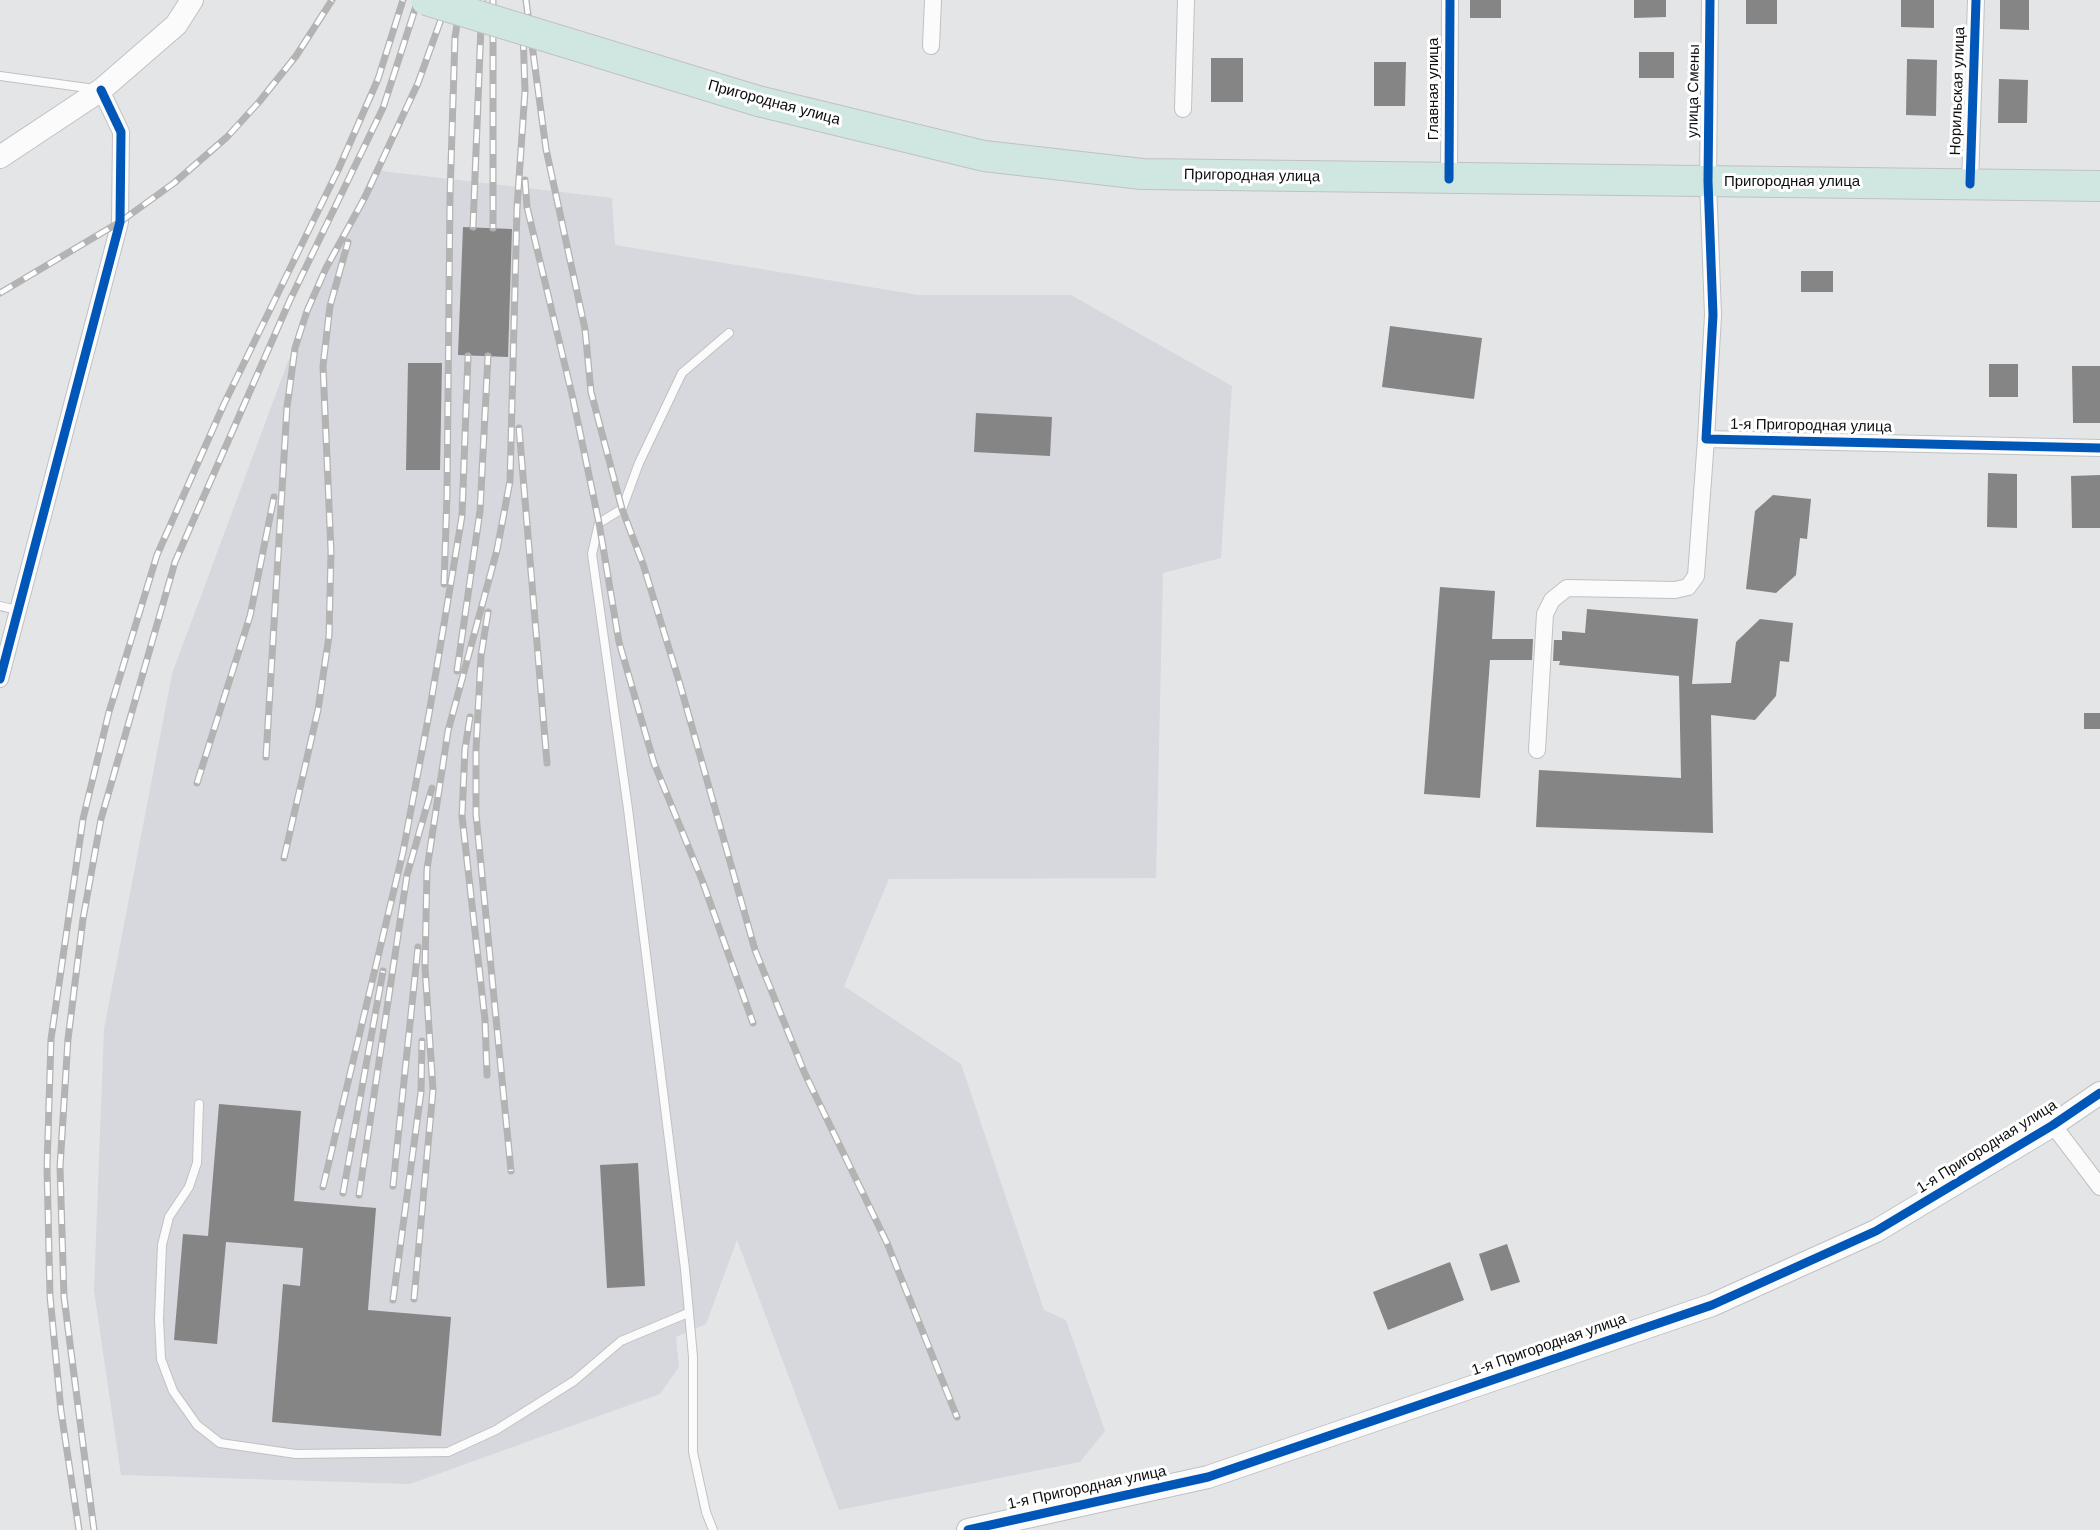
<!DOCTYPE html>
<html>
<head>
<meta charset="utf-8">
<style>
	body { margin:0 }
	canvas { display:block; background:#e4e5e7 }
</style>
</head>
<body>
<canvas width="2100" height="1530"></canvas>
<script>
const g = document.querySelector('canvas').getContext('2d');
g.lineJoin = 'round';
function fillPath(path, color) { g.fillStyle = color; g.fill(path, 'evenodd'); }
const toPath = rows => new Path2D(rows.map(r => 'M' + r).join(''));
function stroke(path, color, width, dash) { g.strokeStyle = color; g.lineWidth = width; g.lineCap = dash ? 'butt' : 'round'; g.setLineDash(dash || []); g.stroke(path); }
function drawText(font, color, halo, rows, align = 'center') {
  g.font = font + ' Arial,sans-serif'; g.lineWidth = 6; g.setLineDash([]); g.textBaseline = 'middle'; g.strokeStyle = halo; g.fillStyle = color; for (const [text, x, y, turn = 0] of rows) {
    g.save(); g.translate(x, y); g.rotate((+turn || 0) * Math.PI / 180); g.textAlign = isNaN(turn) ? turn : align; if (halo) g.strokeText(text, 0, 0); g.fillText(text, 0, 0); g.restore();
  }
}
const built = toPath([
	[373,170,612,198,615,245,919,295,1071,295,1232,386,1221,558,1163,573,1156,878,889,879,844,986,961,1064,1044,1310,1066,1320,1105,1431,1080,1462,839,1510,737,1240,706,1324,676,1337,679,1367,660,1394,410,1484,121,1475,94,1291,104,1029,172,674,287,364]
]);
const building = toPath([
	[1470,0,1501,0,1501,18,1470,18],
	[1634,0,1666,0,1666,17,1634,18],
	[1746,0,1777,0,1777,24,1746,24],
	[1901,0,1934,0,1934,28,1901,27],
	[2000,0,2029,0,2029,30,2000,29],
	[1639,52,1674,52,1674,78,1639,78],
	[1211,58,1243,58,1243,102,1211,102],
	[1907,59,1937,60,1936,116,1906,115],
	[1374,62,1406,62,1405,106,1374,106],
	[1999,79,2028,80,2027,123,1998,123],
	[463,227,512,229,508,357,458,355],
	[1801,271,1833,271,1833,292,1801,292],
	[1390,326,1482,338,1474,399,1382,387],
	[408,363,442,363,440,470,406,470],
	[1989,364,2018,364,2018,397,1989,397],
	[2072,366,2100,366,2100,423,2073,423],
	[976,413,1052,417,1050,456,974,452],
	[1988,473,2017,474,2017,528,1987,527],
	[2100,475,2100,528,2072,528,2071,476],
	[1773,495,1811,499,1807,539,1800,538,1796,575,1776,593,1746,589,1755,511],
	[1440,587,1495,591,1492,639,1533,639,1532,660,1490,660,1480,798,1424,794],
	[1587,609,1698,619,1692,684,1731,683,1736,642,1760,619,1793,623,1789,662,1780,661,1776,696,1755,720,1711,715,1713,833,1536,827,1539,770,1681,778,1679,676,1559,665,1560,661,1553,661,1554,640,1562,640,1562,631,1585,633],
	[2084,713,2100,713,2100,729,2084,729],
	[219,1104,301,1111,294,1201,376,1208,368,1310,451,1317,441,1436,272,1422,283,1284,300,1286,303,1248,226,1242,217,1344,174,1340,183,1234,208,1236],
	[638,1163,645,1286,607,1288,600,1165],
	[1507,1244,1520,1282,1491,1291,1479,1254],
	[1450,1262,1464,1300,1388,1330,1373,1292]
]);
const lane = toPath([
	[0,76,95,89],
	[0,606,17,610],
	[199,1104,197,1163,189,1187,169,1217,162,1245,159,1319,161,1359,173,1391,197,1425,220,1443,296,1454,448,1452,496,1430,574,1381,621,1341,688,1313],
	[713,1530,706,1512,693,1452,693,1357,685,1269,628,809,592,554,599,523,622,509,639,463,682,373,729,333]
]);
const street = toPath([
	[1710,0,1708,181,1713,315,1706,439,2100,448],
	[931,46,933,0],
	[1183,109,1186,0],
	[1449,179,1450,0],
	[1970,184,1976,0],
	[0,679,120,222,121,132,101,90],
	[1537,750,1545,614,1552,600,1567,588,1675,590,1688,587,1696,576,1706,439],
	[2053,1125,2100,1187]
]);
const secondary = toPath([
	[0,157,101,90,176,25,192,0],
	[968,1530,1208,1477,1712,1305,1876,1231,2053,1125,2100,1093]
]);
const highway = toPath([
	[758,101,984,156,1142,174,2100,186]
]);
const rail = toPath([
	[493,0,493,228],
	[526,0,546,149,585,329,591,392,622,509,643,564,679,681,755,950,805,1074,887,1243,957,1417],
	[525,180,527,207,573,399,599,523,619,642,654,763,702,880,753,1023],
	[473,227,482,0],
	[0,293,120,222,174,183,227,137,259,102,296,56,332,0],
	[519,428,547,763],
	[444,584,447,495,450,196,455,37,461,0],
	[488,612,481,656,476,750,476,814,511,1171],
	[457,671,480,511,488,356],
	[470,717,465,749,462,816,485,1020,487,1075],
	[266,757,287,407,295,348,307,311,326,268,365,197,418,83,448,0],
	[197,783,250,616,274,497],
	[284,858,318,710,329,636,331,552,323,366,330,306,348,242],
	[393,1186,418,947],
	[323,1187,403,852,429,714,462,516,468,356],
	[343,1193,383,971],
	[359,1195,407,875,432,788],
	[414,1299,433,1090,425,967,427,869,448,731,497,550,510,481,517,208,525,91,523,32],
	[393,1300,421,1092,422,1041],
	[79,1530,61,1411,50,1296,47,1168,51,1039,83,819,109,712,157,555,224,404,339,168,378,79,403,0],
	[94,1530,64,1297,60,1167,68,1039,83,919,101,819,175,562,290,300,383,108,418,0]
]);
const highwayBridge = toPath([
	[426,0,758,101]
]);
const cycleway = toPath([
	[1710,0,1708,181,1713,315,1706,439,2100,448],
	[1449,179,1450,0],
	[1970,184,1976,0],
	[0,679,120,222,121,132,101,90],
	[968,1530,1208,1477,1712,1305,1876,1231,2053,1125,2100,1093]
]);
const streetNames = [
	["Главная улица",1434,89,-90],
	["улица Смены",1694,91,-89],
	["Норильская улица",1958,91,-88],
	["Пригородная улица",774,103,15],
	["Пригородная улица",1252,176,1],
	["Пригородная улица",1792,182],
	["1-я Пригородная улица",1811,426,1],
	["1-я Пригородная улица",1987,1147,-32],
	["1-я Пригородная улица",1549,1345,-19],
	["1-я Пригородная улица",1087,1488,-12]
];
fillPath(built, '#d6d8de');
fillPath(building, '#858586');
stroke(lane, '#c0c1c3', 10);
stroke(street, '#c0c1c3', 18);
stroke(secondary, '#c0c1c3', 24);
stroke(highway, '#c0c1c2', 32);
stroke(lane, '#fbfbfb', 8);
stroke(street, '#fbfbfb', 16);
stroke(secondary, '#fbfbfb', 22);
stroke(highway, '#d0e6e1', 30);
stroke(rail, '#b3b3b4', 7);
stroke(rail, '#fff', 4.5, [14]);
stroke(highwayBridge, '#c0c1c2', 32, []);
stroke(highwayBridge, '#d0e6e1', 30);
stroke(cycleway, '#0057b8', 9);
drawText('15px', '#0d0e0f', '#fff', streetNames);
</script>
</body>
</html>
